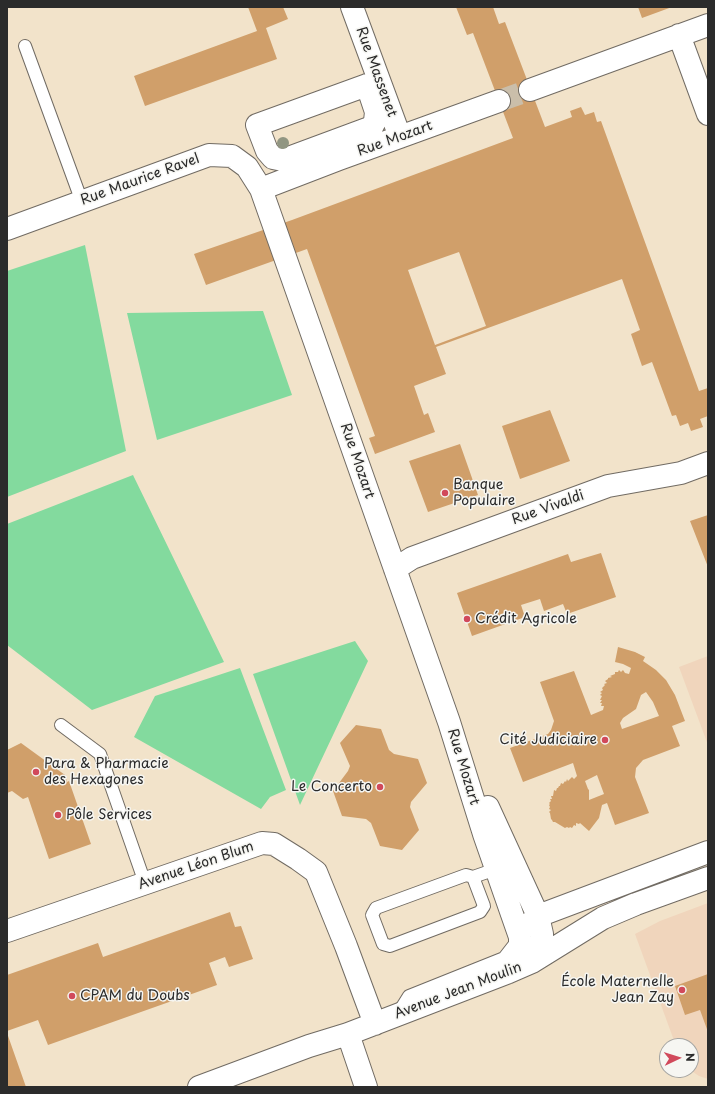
<!DOCTYPE html>
<html>
<head>
<meta charset="utf-8">
<style>
	body { margin:0 }
	#map { position:relative; width:715px; height:1094px; overflow:hidden; background:#f2e3ca; font-family:"Playpen Sans",sans-serif }
	canvas { display:block }
	.frame { position:absolute; inset:0; border:8px solid #2b2b2b; pointer-events:none }
	.north { position:absolute; left:659px; top:1038px; width:40px; height:40px; box-sizing:border-box; background:#f6f6f2; border:1px solid #a5a5a2; border-radius:50%; rotate:86deg; font-size:11px; font-weight:700; line-height:16px; text-align:center; color:#2b2b2b }
	.north::after { content:''; display:block; margin:auto; width:14px; height:18px; background:#d1495b; clip-path:polygon(50% 0,100% 100%,50% 72%,0 100%) }
</style>
</head>
<body>
<div id="map">
<canvas width="715" height="1094"></canvas>
<div class="frame"></div>
<div class="north">N</div>
</div>
<script>
const g = document.querySelector('canvas').getContext('2d');
g.lineJoin = 'round';
function fillPath(path, color) { g.fillStyle = color; g.fill(path, 'evenodd'); }
const toPath = rows => new Path2D(rows.map(r => 'M' + r).join(''));
function stroke(path, color, width, dash) { g.strokeStyle = color; g.lineWidth = width; g.lineCap = dash ? 'butt' : 'round'; g.setLineDash(dash || []); g.stroke(path); }
function drawText(font, color, halo, rows, align = 'center') {
  g.font = font + ' "Playpen Sans",sans-serif'; g.lineWidth = 3; g.setLineDash([]); g.textBaseline = 'middle'; g.strokeStyle = halo; g.fillStyle = color; for (const [text, x, y, turn = 0] of rows) {
    g.save(); g.translate(x, y); g.rotate((+turn || 0) * Math.PI / 180); g.textAlign = isNaN(turn) ? turn : align; if (halo) g.strokeText(text, 0, 0); g.fillText(text, 0, 0); g.restore();
  }
}
const built = toPath([
	[708,656,708,745,679,667],
	[708,903,708,1079,699,1076,690,1070,691,1046,676,1046,635,934,660,921]
]);
const green = toPath([
	[85,245,126,451,7,497,7,271],
	[263,311,292,395,157,440,127,313],
	[133,475,224,662,92,710,7,645,7,524],
	[355,641,368,661,300,805,253,674],
	[240,668,286,790,270,797,261,809,134,737,155,696]
]);
const building = toPath([
	[248,7,283,7,288,19,266,28,277,59,145,106,134,76,257,31],
	[456,7,493,7,499,24,505,22,545,127,572,117,570,111,581,107,585,115,594,112,597,122,601,121,699,391,708,388,708,416,700,419,703,427,691,431,688,423,680,426,676,415,672,416,652,362,642,366,631,334,640,330,622,279,436,347,446,374,414,386,424,415,428,413,435,432,375,454,369,438,375,436,307,249,206,285,194,254,292,220,513,138,473,33,467,35],
	[459,252,486,326,435,345,408,270],
	[638,7,672,7,642,18],
	[550,410,570,461,520,479,502,426],
	[460,444,478,495,428,512,409,461],
	[708,515,708,567,690,521],
	[601,553,616,597,567,614,563,604,544,611,540,599,521,605,525,617,472,636,457,593,568,554,571,562],
	[618,647,635,652,645,657,643,661,656,670,666,680,675,695,685,721,672,726,680,746,643,760,636,768,635,777,649,813,615,825,607,803,602,805,599,818,589,831,580,823,579,824,576,823,576,826,574,825,572,828,570,827,569,828,567,827,565,828,555,822,553,822,552,820,551,819,550,813,549,812,551,810,549,809,550,807,549,805,550,804,549,803,551,801,550,799,552,799,551,796,553,796,554,790,556,791,557,788,558,788,559,786,560,786,561,783,563,784,565,781,566,782,567,779,568,781,572,777,574,779,577,776,573,763,523,782,510,748,548,734,551,730,554,721,540,682,574,671,591,715,603,710,604,706,601,706,602,703,600,703,602,700,600,700,602,696,600,695,602,693,600,692,603,690,602,688,605,685,604,684,607,683,605,681,608,679,608,678,612,677,610,676,615,674,615,672,618,672,619,670,621,672,623,670,625,673,629,674,631,668,623,664,615,662],
	[646,692,653,702,659,716,622,729,620,723,623,718,636,709,641,695],
	[597,775,604,794,589,800,589,790,588,789,585,781],
	[356,725,381,729,389,750,394,754,418,759,427,783,411,802,410,807,419,830,402,850,380,846,371,823,366,819,342,816,333,791,348,771,350,766,340,743],
	[21,743,65,775,67,782,69,781,91,844,49,859,28,797,23,799,12,791,7,793,7,750],
	[230,912,235,927,241,926,253,959,229,967,225,957,209,963,217,985,48,1045,38,1020,7,1031,7,975,98,943,103,957],
	[708,974,708,1032,700,1010,685,1015,675,986],
	[7,1033,26,1087,7,1087]
]);
const streetTunnel = toPath([
	[499,101,530,90]
]);
const lane = toPath([
	[25,46,82,202],
	[61,725,100,754,145,883],
	[473,877,484,906,480,912,390,946,383,944,372,915,376,908,466,875,473,877,496,869],
	[399,1012,409,996,504,958,518,940]
]);
const street = toPath([
	[352,7,400,137],
	[679,35,708,114],
	[367,85,376,112,375,121,372,127,283,160,273,158,267,151,257,125,367,85],
	[530,90,708,25],
	[261,189,339,159,499,101],
	[7,229,209,155,232,156,247,167,261,189,449,722,484,834,520,937,520,953,517,963,509,972],
	[395,569,412,558,608,486,681,473,708,463],
	[488,807,538,916,542,934,542,946,532,962],
	[527,926,538,916,708,852],
	[7,931,262,843,274,844,298,859,316,872,346,946,375,1024],
	[348,1034,366,1087],
	[199,1087,309,1046,348,1034,509,972,532,962,603,918,636,904,708,878]
]);
const trees = [
	[283,143]
];
const markers = [
	[445,493,4,"#d1495b"],
	[467,619,4,"#d1495b"],
	[605,740,4,"#d1495b"],
	[36,772,4,"#d1495b"],
	[380,787,4,"#d1495b"],
	[58,815,4,"#d1495b"],
	[682,990,4,"#d1495b"],
	[72,996,4,"#d1495b"]
];
const streetNames = [
	["Rue Massenet",376,72,70],
	["Rue Mozart",395,139,-20],
	["Rue Maurice Ravel",140,180,-20],
	["Rue Mozart",357,461,71],
	["Rue Vivaldi",548,508,-20],
	["Rue Mozart",463,767,73],
	["Avenue Léon Blum",196,866,-19],
	["Avenue Jean Moulin",458,991,-21]
];
const poiNames = [
	["Banque",453,485],
	["Populaire",453,501],
	["Crédit Agricole",475,619],
	["Cité Judiciaire",597,740,"right"],
	["Para & Pharmacie",44,764],
	["des Hexagones",44,780],
	["Le Concerto",372,787,"right"],
	["Pôle Services",66,815],
	["École Maternelle",674,982,"right"],
	["Jean Zay",674,998,"right"],
	["CPAM du Doubs",80,996]
];
fillPath(built, '#f0d5bc');
fillPath(green, '#83da9e');
fillPath(building, '#d09f6a');
stroke(streetTunnel, '#cabeaa', 22, [22, 11]);
stroke(lane, '#716b63', 14);
stroke(street, '#716b63', 24);
stroke(lane, '#fff', 12);
stroke(street, '#fff', 22);
g.fillStyle = '#919682';
for (const [x, y] of trees) { g.beginPath(); g.arc(x, y, 6, 0, 2 * Math.PI); g.fill(); }
for (const [x, y, r, color] of markers) { const dot = new Path2D(); dot.arc(x, y, r, 0, 2 * Math.PI); g.fillStyle = color; g.fill(dot); stroke(dot, '#f6f6f2', 1.5); }
drawText('14px', '#2b2b2b', '#f6f6f2', streetNames);
drawText('14px', '#2b2b2b', '#f6f6f2', poiNames, 'left');
</script>
</body>
</html>
